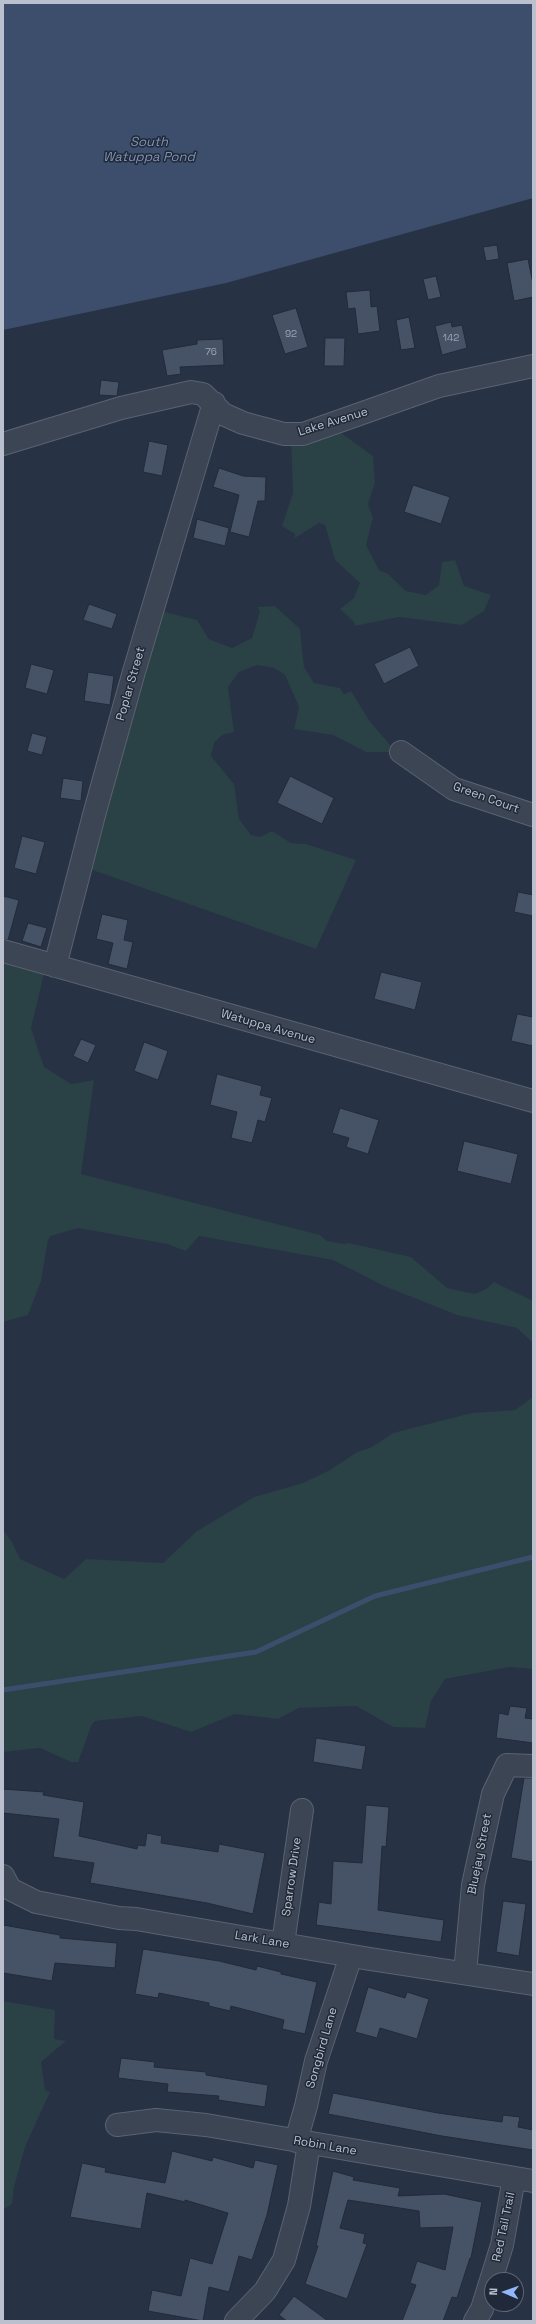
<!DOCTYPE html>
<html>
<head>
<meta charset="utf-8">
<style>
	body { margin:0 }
	#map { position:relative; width:536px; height:2324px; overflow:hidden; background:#273244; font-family:"Space Grotesk",sans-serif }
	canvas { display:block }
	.frame { position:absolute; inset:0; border:4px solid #bac0cd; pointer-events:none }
	.north { position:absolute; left:484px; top:2272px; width:40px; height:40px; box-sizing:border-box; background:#202939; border:1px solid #5e6574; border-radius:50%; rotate:272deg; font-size:11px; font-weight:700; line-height:16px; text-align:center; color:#bac0cd }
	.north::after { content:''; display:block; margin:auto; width:14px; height:18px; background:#93b5f9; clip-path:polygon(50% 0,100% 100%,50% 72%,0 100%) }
</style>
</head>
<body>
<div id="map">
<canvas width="536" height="2324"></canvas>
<div class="frame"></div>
<div class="north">N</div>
</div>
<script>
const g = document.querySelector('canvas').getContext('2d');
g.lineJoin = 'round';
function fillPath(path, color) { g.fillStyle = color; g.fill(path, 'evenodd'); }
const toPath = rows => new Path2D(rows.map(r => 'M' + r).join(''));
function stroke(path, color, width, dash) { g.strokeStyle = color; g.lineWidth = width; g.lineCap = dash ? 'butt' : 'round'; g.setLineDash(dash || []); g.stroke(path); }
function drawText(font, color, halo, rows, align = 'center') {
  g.font = font + ' "Space Grotesk",sans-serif'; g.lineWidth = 3; g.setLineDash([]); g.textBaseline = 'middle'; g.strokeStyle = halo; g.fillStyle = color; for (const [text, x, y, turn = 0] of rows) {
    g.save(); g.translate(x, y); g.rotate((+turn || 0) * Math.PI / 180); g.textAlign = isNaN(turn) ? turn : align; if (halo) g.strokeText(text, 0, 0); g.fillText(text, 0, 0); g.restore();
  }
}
const green = toPath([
	[333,427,373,456,375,483,368,504,373,518,366,545,379,570,388,574,406,591,426,595,439,585,442,562,455,560,464,586,491,595,484,611,462,625,399,617,355,626,354,622,340,609,354,598,360,583,335,560,325,525,319,523,295,538,295,534,282,526,293,493,291,438],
	[275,606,300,629,304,667,314,683,340,688,344,694,351,691,369,720,396,752,366,752,333,735,294,729,299,707,285,675,274,668,257,665,239,672,228,687,234,732,222,735,214,743,211,756,234,784,239,819,251,835,260,837,272,831,291,843,306,844,356,860,316,949,84,867,157,610,197,620,209,639,232,648,252,638,260,611,257,607],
	[3,950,45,970,31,1028,44,1067,71,1084,94,1080,81,1174,320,1235,327,1241,344,1244,349,1243,411,1257,447,1288,475,1294,486,1289,494,1282,533,1301,533,1343,517,1328,457,1315,384,1286,333,1260,199,1236,186,1251,167,1244,78,1228,51,1236,48,1240,41,1281,28,1315,3,1322],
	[533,1397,533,1669,509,1667,445,1679,431,1701,425,1728,393,1727,356,1706,299,1708,278,1719,235,1714,191,1732,142,1716,95,1721,92,1724,78,1762,71,1762,40,1748,3,1752,3,1530,12,1542,20,1559,64,1579,86,1559,163,1563,197,1531,254,1497,303,1483,330,1470,357,1452,372,1447,393,1433,472,1413,515,1410],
	[3,2001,55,2010,54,2039,66,2041,41,2062,45,2090,50,2092,25,2147,14,2187,12,2204,4,2209,3,2214]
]);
const water = toPath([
	[3,3,533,3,533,198,226,283,3,330]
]);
const stream = toPath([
	[3,1690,256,1652,375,1596,533,1557]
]);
const building = toPath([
	[497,245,499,259,486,261,483,247,497,245],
	[528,259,533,284,533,297,514,301,507,263,528,259],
	[436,276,441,297,428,300,423,279,436,276],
	[370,290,371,307,377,306,380,331,358,334,355,308,348,309,346,292,370,290],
	[296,308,308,347,285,354,272,315,296,308],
	[409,317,415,348,401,350,396,320,409,317],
	[451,322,452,327,462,325,467,348,442,355,435,326,451,322],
	[325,338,345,338,344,366,324,366,325,338],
	[223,339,224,365,180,367,181,374,167,376,162,350,197,344,197,340,223,339],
	[101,380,119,382,117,396,99,395,101,380],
	[149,441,168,445,162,476,143,472,149,441],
	[219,468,243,476,266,477,265,501,258,501,249,537,230,532,239,495,213,487,219,468],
	[413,485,450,497,441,524,404,512,413,485],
	[197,519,229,528,225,546,193,538,197,519],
	[89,604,117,614,112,629,83,620,89,604],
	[410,647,419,666,384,684,374,664,410,647],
	[31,664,54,670,47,694,25,688,31,664],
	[88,672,114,676,110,705,84,701,88,672],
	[32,733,47,737,42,755,27,751,32,733],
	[290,776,334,798,322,824,277,803,290,776],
	[63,778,83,781,81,801,60,798,63,778],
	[22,836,45,842,36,874,14,868,22,836],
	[518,892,533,895,533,916,514,912,518,892],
	[3,896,19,900,8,940,3,939,3,896],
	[102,914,128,920,124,940,133,942,127,969,108,964,113,943,96,939,102,914],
	[28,923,47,928,41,947,22,941,28,923],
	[381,972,422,982,415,1010,374,999,381,972],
	[517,1014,533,1017,533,1046,511,1041,517,1014],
	[81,1039,96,1045,88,1063,73,1056,81,1039],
	[144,1042,168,1051,158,1080,134,1071,144,1042],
	[217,1074,262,1086,260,1095,272,1098,265,1122,258,1120,252,1143,231,1138,237,1112,210,1105,217,1074],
	[340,1108,379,1120,368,1154,346,1147,349,1138,332,1133,340,1108],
	[464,1141,518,1154,511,1184,457,1171,464,1141],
	[510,1706,527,1708,525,1718,533,1719,533,1743,496,1738,499,1713,508,1715,510,1706],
	[316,1738,366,1746,362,1770,313,1762,316,1738],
	[524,1778,533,1778,533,1862,511,1858,524,1778],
	[3,1789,44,1792,43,1795,84,1802,79,1836,137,1849,138,1845,145,1846,147,1833,162,1836,161,1843,218,1852,219,1844,265,1853,253,1914,207,1903,90,1883,94,1863,53,1857,59,1819,3,1813,3,1789],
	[366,1805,389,1807,386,1847,382,1846,378,1910,444,1920,441,1942,316,1925,319,1902,331,1904,333,1861,362,1863,366,1805],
	[503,1901,526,1904,519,1956,496,1952,503,1901],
	[3,1925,60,1935,60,1938,117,1943,115,1968,55,1963,52,1981,3,1973,3,1925],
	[143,1949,219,1961,256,1970,257,1966,281,1972,281,1974,317,1982,305,2034,282,2029,284,2020,231,2006,230,2011,209,2006,209,2003,159,1993,158,1998,135,1994,143,1949],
	[368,1987,405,1998,407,1992,429,1999,417,2039,380,2028,377,2038,355,2032,368,1987],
	[121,2058,155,2062,154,2067,206,2072,206,2075,268,2085,265,2107,218,2100,219,2096,167,2092,168,2084,118,2078,121,2058],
	[333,2093,438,2113,502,2122,503,2115,520,2117,518,2127,533,2130,533,2150,442,2136,328,2114,333,2093],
	[172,2151,212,2161,213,2157,253,2168,255,2160,278,2165,267,2215,252,2260,239,2256,229,2292,209,2287,203,2321,148,2311,152,2290,181,2296,190,2258,212,2264,228,2213,185,2200,185,2202,147,2193,141,2229,70,2217,82,2163,106,2168,105,2172,165,2183,172,2151],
	[333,2171,354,2177,353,2180,400,2188,398,2196,444,2194,482,2202,471,2258,470,2258,457,2298,452,2297,443,2321,402,2321,416,2285,410,2283,417,2261,445,2270,453,2227,420,2228,419,2211,348,2200,340,2228,365,2234,363,2243,367,2244,347,2299,305,2284,318,2246,316,2246,333,2171],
	[294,2296,328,2321,287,2321,279,2315,294,2296]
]);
const minor = toPath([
	[3,444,121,408,191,392,203,394,223,414,243,423,284,434,303,434,439,386,533,366],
	[401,752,454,789,533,815],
	[3,951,533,1101],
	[55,966,94,815,133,675,214,403],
	[3,1876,10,1889,36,1902,119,1918,136,1919,370,1959,533,1984],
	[283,1944,302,1810],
	[465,1973,473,1885,493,1794,507,1765,533,1766],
	[117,2125,156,2120,206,2125,533,2181],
	[296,2141,306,2106,316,2061,351,1956],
	[236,2321,265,2291,284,2260,299,2206,309,2143],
	[475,2321,482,2309,502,2245,514,2178]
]);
const numberNames = [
	["92",291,334],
	["142",451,338],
	["76",211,352]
];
const streetNames = [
	["Lake Avenue",333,422,-17],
	["Poplar Street",131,684,-74],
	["Green Court",486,798,20],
	["Watuppa Avenue",268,1027,16],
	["Bluejay Street",480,1854,-79],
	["Sparrow Drive",292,1877,-82],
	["Lark Lane",262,1940,10],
	["Songbird Lane",322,2048,-74],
	["Robin Lane",325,2146,10],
	["Red Tail Trail",504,2227,-78]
];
const waterNames = [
	["South",149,142],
	["Watuppa Pond",149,157]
];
fillPath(green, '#2a4145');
fillPath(water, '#3d4e6d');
stroke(stream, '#3d4e6d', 5);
fillPath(building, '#465266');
stroke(building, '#222b3b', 1);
stroke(minor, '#5b6271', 24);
stroke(minor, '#3c4554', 22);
drawText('10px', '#9da4b3', null, numberNames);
drawText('12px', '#bac0cd', '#202939', streetNames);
drawText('italic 13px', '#8194b4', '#202939', waterNames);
</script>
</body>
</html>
